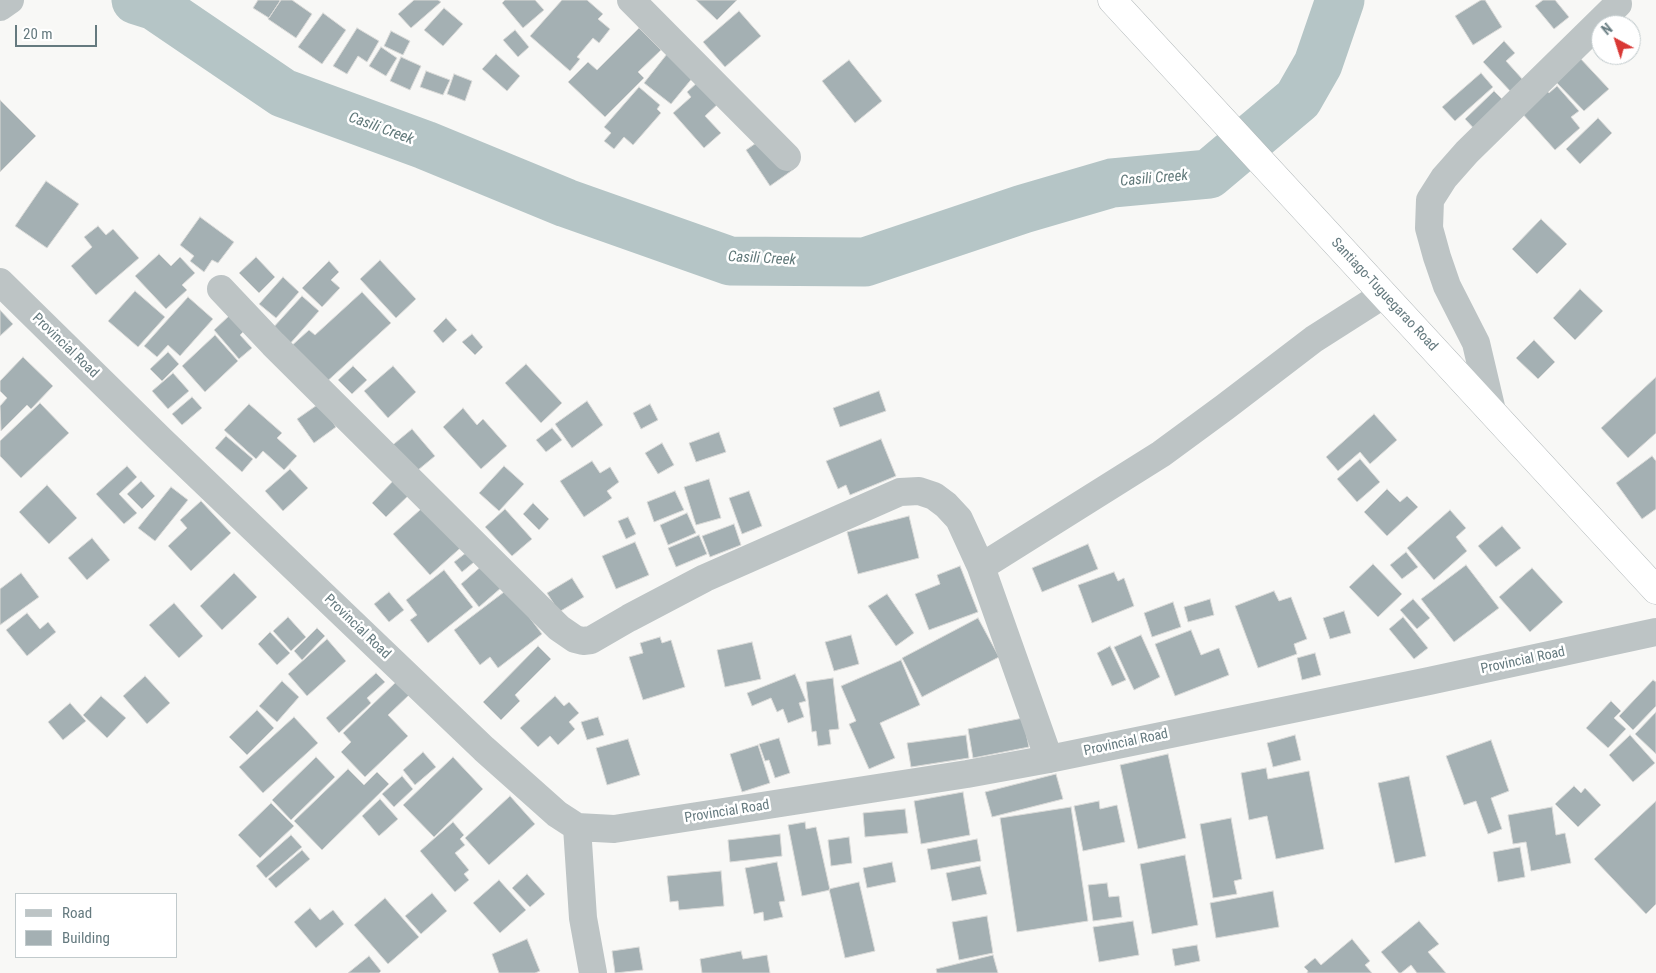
<!DOCTYPE html>
<html>
<head>
<meta charset="utf-8">
<style>
	body { margin:0 }
	#map { position:relative; width:1656px; height:973px; overflow:hidden; background:#f8f8f6; font-family:"Roboto Condensed",sans-serif }
	canvas { display:block }
	.legend { position:absolute; left:15px; top:893px; width:162px; height:65px; box-sizing:border-box; background:#fff; border:1px solid #c1cacc; margin:0; padding:6px 9px; list-style:none; font-size:15px; color:#657a7f }
	.legend li { display:flex; align-items:center; gap:10px; height:25px }
	.legend b { width:25px; border:1px solid #c1cacc }
	.north { position:absolute; left:1591px; top:15px; width:50px; height:50px; box-sizing:border-box; background:#fff; border:1px solid #c1cacc; border-radius:50%; rotate:320deg; font-size:14px; font-weight:700; line-height:20px; text-align:center; color:#657a7f }
	.north::after { content:''; display:block; margin:auto; width:18px; height:22px; background:#d93835; clip-path:polygon(50% 0,100% 100%,50% 72%,0 100%) }
	.scale { position:absolute; left:15px; top:25px; width:82px; height:22px; box-sizing:border-box; border:2px solid #657a7f; border-top:0; padding-left:6px; font-size:15px; line-height:18px; white-space:nowrap; color:#657a7f; -webkit-text-stroke:4px #fff; paint-order:stroke }
</style>
</head>
<body>
<div id="map">
<canvas width="1656" height="973"></canvas>
<ul class="legend">
<li><b style="height:6px;background:#bdc4c5"></b>Road</li>
<li><b style="height:14px;background:#a4b0b3"></b>Building</li>
</ul>
<div class="north">N</div>
<div class="scale">20 m</div>
</div>
<script>
const g = document.querySelector('canvas').getContext('2d');
g.lineJoin = 'round';
const toPath = rows => new Path2D(rows.map(r => 'M' + r).join(''));
function stroke(path, color, width, dash) { g.strokeStyle = color; g.lineWidth = width; g.lineCap = dash ? 'butt' : 'round'; g.setLineDash(dash || []); g.stroke(path); }
function fillPath(path, color) { g.fillStyle = color; g.fill(path, 'evenodd'); }
function drawText(font, color, halo, rows, align = 'center') {
  g.font = font + ' "Roboto Condensed",sans-serif'; g.lineWidth = 5; g.setLineDash([]); g.textBaseline = 'middle'; g.strokeStyle = halo; g.fillStyle = color; for (const [text, x, y, turn = 0] of rows) {
    g.save(); g.translate(x, y); g.rotate((+turn || 0) * Math.PI / 180); g.textAlign = isNaN(turn) ? turn : align; if (halo) g.strokeText(text, 0, 0); g.fillText(text, 0, 0); g.restore();
  }
}
const river = toPath([
	[136,0,155,6,283,93,425,145,566,203,730,261,865,262,1023,209,1112,183,1209,174,1298,99,1318,64,1340,0]
]);
const building = toPath([
	[258,0,279,0,280,1,269,18,253,8,258,0],
	[281,0,292,0,312,14,296,38,268,19,281,0],
	[414,0,438,0,441,2,411,28,398,14,414,0],
	[505,0,535,0,544,10,523,28,502,3,505,0],
	[562,0,587,0,603,14,598,19,610,29,599,43,593,38,577,57,580,59,570,71,530,36,562,0],
	[696,0,737,0,717,20,696,0],
	[1481,0,1485,0,1502,27,1473,45,1455,16,1481,0],
	[1543,0,1555,0,1569,17,1554,29,1535,6,1543,0],
	[444,8,463,24,443,46,424,30,444,8],
	[739,11,761,36,725,67,703,42,739,11],
	[323,13,346,30,322,64,298,47,323,13],
	[357,28,379,41,367,62,358,56,347,74,333,66,357,28],
	[639,28,661,50,638,72,644,78,605,117,568,82,588,62,597,70,639,28],
	[515,30,529,47,518,57,503,40,515,30],
	[391,31,410,41,403,55,384,46,391,31],
	[1504,41,1515,53,1506,61,1524,81,1512,93,1483,62,1504,41],
	[381,47,397,58,386,76,369,66,381,47],
	[496,54,520,76,507,91,482,69,496,54],
	[667,54,694,76,671,104,644,83,667,54],
	[401,57,421,66,410,90,390,81,401,57],
	[1579,57,1609,89,1584,111,1555,81,1579,57],
	[849,60,882,101,855,123,822,81,849,60],
	[426,71,450,80,443,95,420,87,426,71],
	[1481,73,1493,87,1455,121,1442,107,1481,73],
	[454,74,472,81,465,101,447,94,454,74],
	[699,81,719,103,705,116,721,133,704,148,673,113,691,97,687,92,699,81],
	[1557,86,1579,111,1571,117,1580,128,1555,150,1520,111,1546,89,1549,93,1557,86],
	[639,87,660,105,657,109,661,113,633,145,624,137,614,149,604,141,611,133,604,127,639,87],
	[1494,91,1509,106,1479,134,1465,119,1494,91],
	[0,100,36,136,0,172,0,100],
	[1598,118,1612,133,1580,164,1566,149,1598,118],
	[769,134,794,169,770,186,746,150,769,134],
	[46,181,79,204,47,248,15,226,46,181],
	[200,217,234,242,218,263,212,260,204,272,190,261,194,256,180,245,200,217],
	[1541,219,1567,244,1537,274,1512,249,1541,219],
	[98,226,106,235,113,229,139,258,96,295,71,266,92,247,84,237,98,226],
	[159,254,171,266,180,257,195,273,182,285,187,290,166,309,135,276,159,254],
	[256,257,275,277,259,293,239,273,256,257],
	[380,260,416,299,396,318,360,279,380,260],
	[329,261,339,272,331,280,340,288,322,307,302,288,329,261],
	[283,277,299,292,276,318,259,304,283,277],
	[1580,289,1603,311,1575,340,1553,318,1580,289],
	[135,291,165,317,138,347,108,321,135,291],
	[362,292,391,323,322,386,288,349,309,330,315,335,362,292],
	[302,296,319,311,288,346,271,330,302,296],
	[188,297,213,319,180,356,168,345,157,357,144,346,188,297],
	[0,310,13,324,0,336,0,310],
	[230,315,244,331,240,335,252,348,239,359,214,330,230,315],
	[446,318,457,330,443,343,433,331,446,318],
	[472,334,483,347,475,355,462,342,472,334],
	[215,335,238,361,205,392,182,366,215,335],
	[1534,340,1555,362,1538,379,1516,358,1534,340],
	[168,352,179,364,162,381,150,369,168,352],
	[23,357,53,386,31,409,27,405,1,431,0,406,7,398,0,391,0,381,23,357],
	[526,364,562,403,541,423,505,383,526,364],
	[353,366,367,380,352,394,338,380,353,366],
	[393,366,416,392,388,418,364,391,393,366],
	[173,373,189,391,168,409,152,391,173,373],
	[1656,377,1656,433,1628,458,1601,428,1656,377],
	[879,391,886,411,840,427,833,408,879,391],
	[192,397,202,408,182,425,172,414,192,397],
	[587,401,603,425,572,448,555,424,587,401],
	[40,403,69,433,21,478,0,456,0,441,40,403],
	[320,403,336,427,314,443,297,419,320,403],
	[249,404,282,433,277,438,297,456,284,470,263,451,256,459,224,430,249,404],
	[650,404,658,420,641,429,633,413,650,404],
	[463,408,477,425,483,419,507,446,481,469,443,427,463,408],
	[1374,414,1397,440,1370,464,1360,452,1338,471,1326,457,1374,414],
	[552,428,562,440,546,452,536,440,552,428],
	[412,429,435,456,412,475,389,448,412,429],
	[719,432,726,452,696,462,689,443,719,432],
	[226,436,253,459,242,472,215,448,226,436],
	[881,439,896,476,850,495,846,485,838,489,826,461,881,439],
	[662,443,674,465,658,474,645,453,662,443],
	[1652,456,1656,461,1656,509,1642,519,1616,483,1652,456],
	[1360,459,1380,482,1357,502,1337,479,1360,459],
	[592,461,600,473,610,467,619,482,607,491,612,498,584,517,560,481,592,461],
	[127,466,137,477,119,494,137,513,124,524,96,494,127,466],
	[504,466,524,484,499,511,479,493,504,466],
	[290,469,308,488,283,511,265,491,290,469],
	[709,479,721,518,696,525,684,487,709,479],
	[394,480,409,495,386,517,372,503,394,480],
	[141,481,155,496,142,509,127,494,141,481],
	[47,485,77,518,49,544,19,512,47,485],
	[171,487,188,500,155,541,138,528,171,487],
	[1387,489,1400,502,1407,496,1418,507,1387,536,1364,512,1387,489],
	[675,491,684,510,654,522,647,502,675,491],
	[749,491,762,526,742,534,729,498,749,491],
	[201,501,231,533,191,571,168,546,187,528,180,520,201,501],
	[429,502,466,543,430,575,393,534,429,502],
	[533,503,549,519,539,530,523,514,533,503],
	[505,509,532,539,512,556,485,527,505,509],
	[1450,510,1466,528,1456,537,1467,551,1434,580,1407,548,1450,510],
	[687,513,696,533,668,545,660,525,687,513],
	[909,516,919,558,858,574,847,532,909,516],
	[628,517,636,534,626,539,618,521,628,517],
	[734,524,741,545,710,557,702,536,734,524],
	[1502,526,1521,548,1496,567,1478,546,1502,526],
	[699,535,707,554,676,567,668,548,699,535],
	[92,538,110,560,87,580,68,558,92,538],
	[635,542,649,575,616,589,602,556,635,542],
	[1088,544,1098,569,1042,592,1032,568,1088,544],
	[471,549,479,558,462,572,454,562,471,549],
	[1406,552,1418,567,1402,579,1390,565,1406,552],
	[484,564,502,587,479,607,461,584,484,564],
	[1373,564,1402,594,1378,617,1349,587,1373,564],
	[1466,565,1499,608,1454,642,1421,599,1466,565],
	[960,566,978,612,929,630,915,594,940,584,937,575,960,566],
	[1532,568,1563,602,1530,632,1499,597,1532,568],
	[444,570,473,607,428,643,410,620,417,615,406,600,444,570],
	[1114,572,1118,581,1124,578,1134,606,1092,623,1078,585,1114,572],
	[21,573,39,597,0,625,0,589,21,573],
	[234,573,257,597,222,630,200,606,234,573],
	[572,578,584,597,559,612,547,593,572,578],
	[508,589,542,634,498,668,490,657,480,665,454,630,508,589],
	[1274,591,1279,601,1291,597,1307,639,1294,644,1297,654,1258,668,1235,606,1274,591],
	[389,592,404,610,389,622,374,604,389,592],
	[887,594,914,633,896,646,868,606,887,594],
	[1210,599,1214,615,1188,622,1184,607,1210,599],
	[1413,599,1430,618,1417,629,1400,610,1413,599],
	[1173,602,1181,627,1152,637,1144,613,1173,602],
	[174,603,203,636,179,658,149,625,174,603],
	[1344,611,1351,633,1330,639,1323,618,1344,611],
	[27,613,40,629,48,622,56,632,27,656,6,630,27,613],
	[288,617,306,637,291,651,273,631,288,617],
	[1403,617,1428,648,1414,659,1389,629,1403,617],
	[978,618,999,657,922,697,902,658,978,618],
	[317,628,325,636,302,660,294,651,317,628],
	[1191,630,1201,655,1219,648,1229,675,1175,696,1155,644,1191,630],
	[270,632,290,653,277,665,258,644,270,632],
	[851,635,859,664,834,671,825,642,851,635],
	[1141,635,1160,677,1134,690,1114,647,1141,635],
	[660,637,662,643,671,640,685,687,643,700,629,657,643,653,640,643,660,637],
	[327,639,346,661,307,696,288,674,327,639],
	[752,642,761,679,725,687,717,650,752,642],
	[538,646,551,659,515,695,520,701,501,720,483,702,538,646],
	[1110,646,1126,680,1112,686,1097,653,1110,646],
	[1315,653,1321,675,1302,680,1297,658,1315,653],
	[901,660,920,705,880,723,895,758,869,769,849,724,856,721,841,686,901,660],
	[376,673,385,682,367,698,371,703,339,733,326,718,376,673],
	[795,674,806,701,799,703,804,717,788,723,783,709,777,712,771,698,752,706,747,693,795,674],
	[145,676,170,703,147,724,123,696,145,676],
	[833,678,839,729,829,730,831,744,818,746,816,731,812,732,806,682,833,678],
	[1653,680,1656,682,1656,706,1633,730,1619,716,1653,680],
	[282,681,299,697,277,722,259,706,282,681],
	[396,682,409,695,388,715,408,736,365,777,341,752,351,742,343,733,396,682],
	[101,696,126,718,107,738,83,715,101,696],
	[555,696,564,706,569,702,579,713,569,722,575,729,558,745,550,736,538,747,520,728,555,696],
	[1611,701,1621,711,1614,718,1626,729,1608,748,1586,728,1611,701],
	[70,703,86,721,63,740,48,722,70,703],
	[257,710,274,728,247,755,229,737,257,710],
	[1656,712,1656,754,1635,734,1656,712],
	[294,717,318,743,263,793,239,767,294,717],
	[598,717,604,735,587,740,581,722,598,717],
	[1023,718,1029,747,973,758,968,729,1023,718],
	[966,735,969,758,911,767,907,743,966,735],
	[1295,735,1301,760,1273,767,1267,743,1295,735],
	[1630,735,1655,763,1633,782,1609,755,1630,735],
	[779,738,790,773,775,778,769,760,765,761,759,744,779,738],
	[628,739,640,775,607,785,596,748,628,739],
	[1491,740,1509,791,1491,798,1502,829,1488,834,1476,801,1464,805,1446,756,1491,740],
	[758,745,770,783,742,792,730,754,758,745],
	[423,752,436,767,415,785,403,770,423,752],
	[1168,754,1186,838,1138,849,1120,765,1168,754],
	[316,757,335,777,291,820,272,800,316,757],
	[453,757,483,789,434,837,403,805,453,757],
	[1266,768,1268,779,1309,771,1324,849,1276,859,1267,816,1249,820,1241,773,1266,768],
	[348,769,364,785,377,772,389,784,322,850,294,821,348,769],
	[1056,774,1063,799,992,817,985,792,1056,774],
	[402,776,413,789,394,807,382,794,402,776],
	[1409,776,1426,856,1395,863,1378,783,1409,776],
	[1574,786,1581,793,1585,788,1601,805,1578,827,1555,804,1574,786],
	[963,792,970,835,921,844,914,801,963,792],
	[510,796,535,824,489,865,465,838,510,796],
	[380,799,398,819,379,836,362,816,380,799],
	[1099,801,1100,809,1117,805,1125,842,1083,851,1074,806,1099,801],
	[1656,801,1656,904,1646,914,1594,859,1656,801],
	[271,803,294,826,260,858,238,835,271,803],
	[1071,807,1088,921,1017,932,1000,818,1071,807],
	[1552,807,1556,835,1565,833,1571,863,1531,871,1526,842,1513,844,1508,815,1552,807],
	[905,809,908,833,865,837,863,813,905,809],
	[1231,818,1242,879,1234,881,1237,894,1213,898,1200,824,1231,818],
	[453,822,464,835,460,839,465,845,455,853,469,870,464,874,469,880,455,892,420,851,453,822],
	[805,822,806,829,816,827,830,890,802,896,788,825,805,822],
	[780,834,782,856,730,862,728,840,780,834],
	[291,835,302,847,266,878,256,866,291,835],
	[849,837,852,863,831,866,828,840,849,837],
	[977,839,981,861,931,870,927,849,977,839],
	[1520,847,1525,877,1498,882,1493,852,1520,847],
	[302,850,310,859,276,888,268,879,302,850],
	[1185,855,1198,925,1152,934,1140,864,1185,855],
	[777,862,785,901,779,902,783,917,764,921,763,912,754,914,745,868,777,862],
	[892,862,896,882,867,888,863,868,892,862],
	[980,866,987,894,952,901,946,873,980,866],
	[721,871,724,906,679,910,678,901,670,902,667,876,721,871],
	[527,874,545,894,530,907,512,888,527,874],
	[499,880,526,910,500,933,473,903,499,880],
	[859,882,875,951,845,958,829,889,859,882],
	[1107,883,1109,897,1119,896,1122,917,1093,921,1088,885,1107,883],
	[1273,891,1279,927,1216,938,1210,903,1273,891],
	[432,893,447,911,421,934,405,916,432,893],
	[385,898,419,937,388,964,354,925,385,898],
	[310,908,320,920,333,910,344,924,316,948,294,922,310,908],
	[987,916,993,953,959,960,952,922,987,916],
	[1133,921,1139,955,1099,962,1093,927,1133,921],
	[1419,921,1439,944,1428,952,1446,973,1417,973,1411,965,1401,973,1399,973,1381,952,1419,921],
	[527,939,540,971,535,973,499,973,492,954,527,939],
	[1352,939,1370,961,1365,965,1372,973,1307,973,1308,971,1304,967,1315,958,1321,965,1352,939],
	[1197,945,1200,961,1175,966,1172,949,1197,945],
	[639,947,643,970,615,973,612,951,639,947],
	[741,951,743,959,767,955,770,973,702,973,700,959,741,951],
	[993,955,998,973,937,973,936,969,993,955],
	[369,956,381,971,379,973,348,973,369,956]
]);
const minor = toPath([
	[631,0,787,157],
	[0,7,10,0],
	[0,282,161,440,484,749,557,814,577,827,614,829,967,774,1049,759,1429,681,1656,632],
	[221,289,273,344,559,628,575,639,583,641,591,640,629,618,705,578,900,492,919,491,934,496,946,505,959,519,981,567,1049,759],
	[1492,411,1476,343,1447,286,1437,257,1429,228,1430,200,1444,178,1467,152,1618,4],
	[981,567,1161,454,1225,407,1314,339,1383,295],
	[577,827,583,918,593,973]
]);
const highway = toPath([
	[1112,0,1656,590]
]);
const streetNames = [
	["Santiago-Tuguegarao Road",1384,295,47],
	["Provincial Road",65,346,44],
	["Provincial Road",357,627,44],
	["Provincial Road",1523,661,-12],
	["Provincial Road",1126,743,-12],
	["Provincial Road",727,812,-9]
];
const waterNames = [
	["Casili Creek",381,129,20],
	["Casili Creek",1154,179,-5],
	["Casili Creek",762,259,3]
];
stroke(river, '#b5c5c6', 49);
fillPath(building, '#a4b0b3');
stroke(building, '#dadad8', 1);
stroke(highway, '#b1b7b9', 29);
stroke(minor, '#bdc4c5', 28);
stroke(highway, '#fff', 28);
drawText('14px', '#657a7f', '#fff', streetNames);
drawText('italic 15px', '#607879', '#fff', waterNames);
</script>
</body>
</html>
